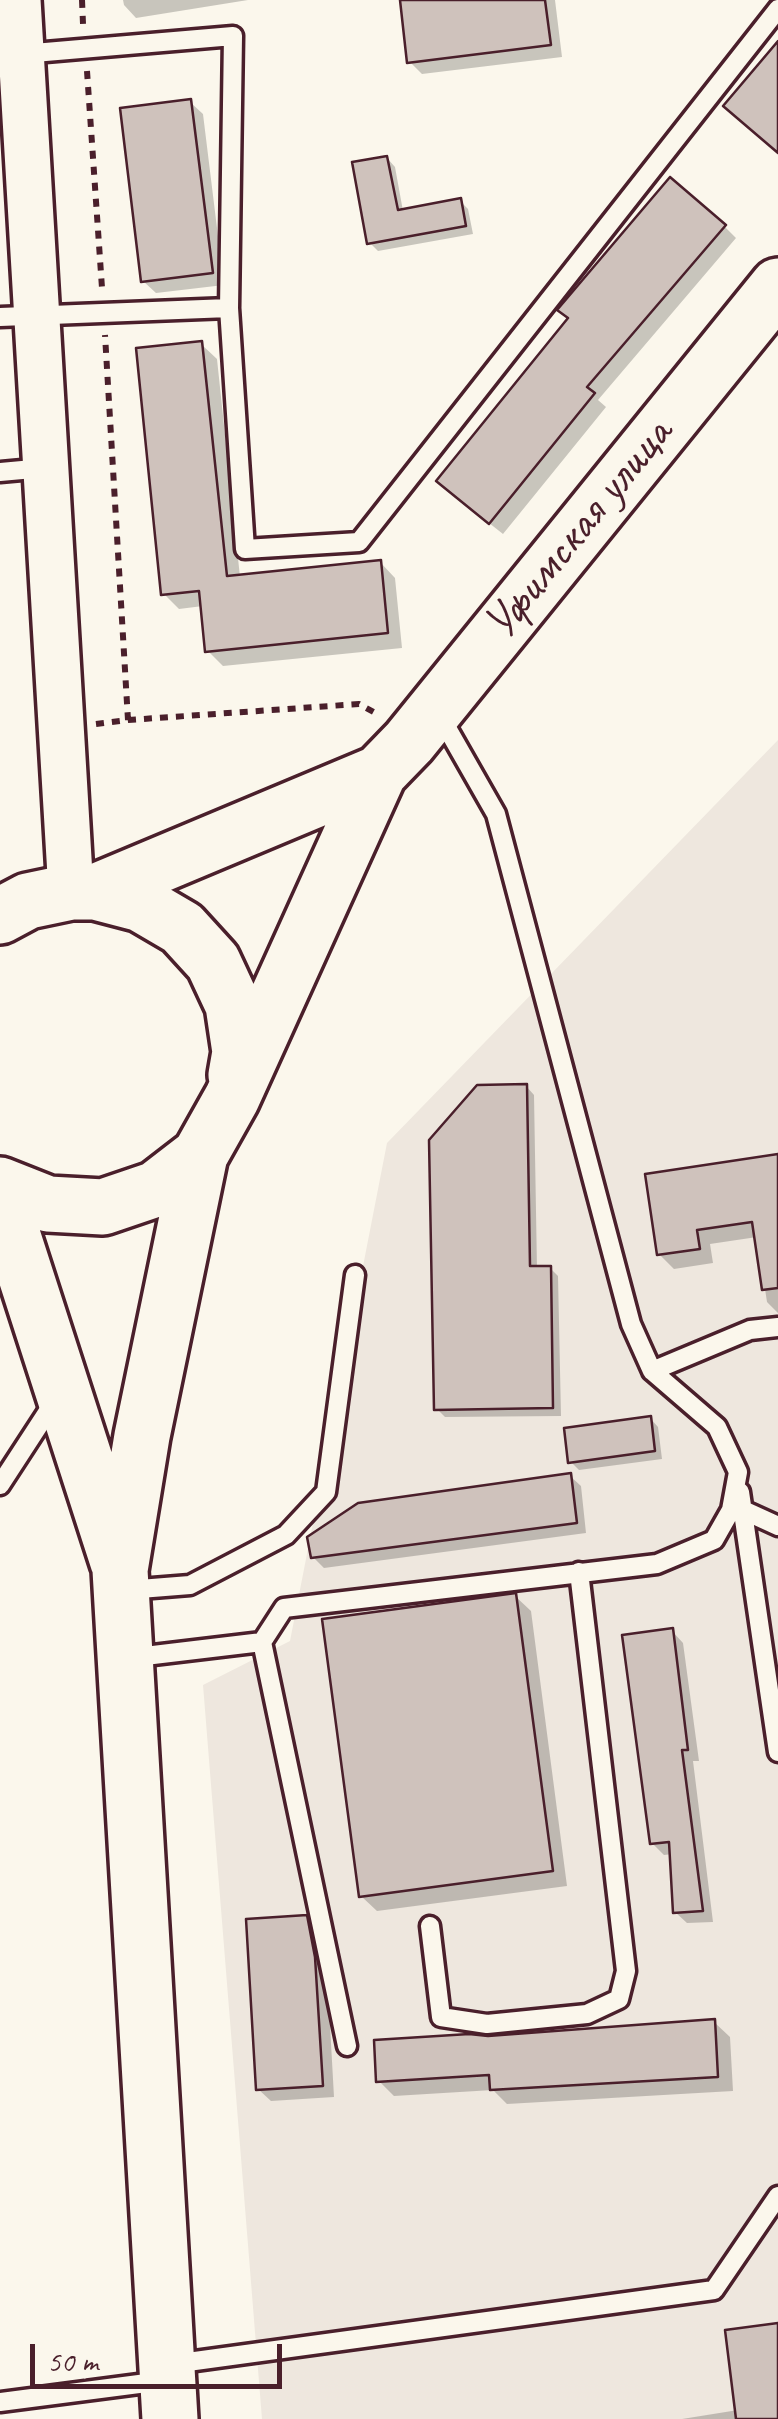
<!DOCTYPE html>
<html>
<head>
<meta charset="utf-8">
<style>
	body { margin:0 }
	#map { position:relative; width:778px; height:2419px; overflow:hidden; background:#fbf7ec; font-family:Caveat,sans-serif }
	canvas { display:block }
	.scale { position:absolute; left:30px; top:2344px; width:252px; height:45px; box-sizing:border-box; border:5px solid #4a1f2b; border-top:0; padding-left:12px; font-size:30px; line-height:35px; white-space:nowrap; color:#4a1f2b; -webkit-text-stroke:8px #fbf7ec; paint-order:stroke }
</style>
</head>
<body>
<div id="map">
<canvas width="778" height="2419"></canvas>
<div class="scale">50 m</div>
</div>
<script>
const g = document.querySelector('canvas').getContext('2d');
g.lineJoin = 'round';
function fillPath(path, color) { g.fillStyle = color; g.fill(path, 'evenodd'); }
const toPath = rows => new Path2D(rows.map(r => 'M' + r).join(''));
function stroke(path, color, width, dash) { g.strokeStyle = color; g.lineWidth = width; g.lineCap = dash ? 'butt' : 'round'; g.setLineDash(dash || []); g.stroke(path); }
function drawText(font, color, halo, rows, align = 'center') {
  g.font = font + ' Caveat,sans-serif'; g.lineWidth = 9; g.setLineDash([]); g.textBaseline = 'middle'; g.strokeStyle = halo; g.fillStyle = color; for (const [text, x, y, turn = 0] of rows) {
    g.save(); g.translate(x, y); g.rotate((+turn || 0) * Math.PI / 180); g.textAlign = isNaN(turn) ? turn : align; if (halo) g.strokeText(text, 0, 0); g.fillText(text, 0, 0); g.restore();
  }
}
const built = toPath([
	[778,740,778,2419,262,2419,203,1685,290,1641,387,1143]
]);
const shadow = toPath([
	[123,0,248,0,136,18,124,5],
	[402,0,555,0,562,57,422,74,410,62],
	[190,102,203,114,224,285,156,293,143,281],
	[387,158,395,167,403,211,460,201,468,209,473,234,378,251,370,243],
	[724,226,736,238,598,400,606,407,503,534,451,493],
	[201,344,217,359,240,577,380,562,395,578,402,648,223,666,208,651,203,606,179,609,163,593],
	[526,1086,534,1095,537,1269,550,1268,558,1276,561,1416,445,1417,437,1409],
	[778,1157,778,1313,767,1302,757,1237,710,1244,713,1263,674,1269,659,1254],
	[650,1418,658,1427,662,1459,579,1470,571,1462],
	[570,1476,581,1486,586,1533,324,1568,313,1557],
	[515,1596,531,1611,567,1886,377,1911,361,1896],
	[672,1631,683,1643,699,1761,693,1761,713,1922,687,1923,675,1912,673,1854,664,1855,652,1843],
	[306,1918,318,1930,327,1971,334,2097,271,2101,258,2089],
	[714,2022,730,2037,733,2091,507,2104,493,2090,394,2096,379,2081,488,2039],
	[778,2325,778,2419,682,2419,738,2410]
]);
const building = toPath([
	[400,0,545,0,551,45,407,63,400,0],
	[778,41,778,153,723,106,778,41],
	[191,99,213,273,141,282,120,108,191,99],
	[387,156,398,210,461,198,466,226,367,244,352,162,387,156],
	[670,177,726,225,587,387,595,393,489,524,436,481,568,318,557,310,670,177],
	[202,341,227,576,381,560,388,633,205,652,199,591,161,595,136,348,202,341],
	[527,1084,530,1266,551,1266,553,1408,434,1410,429,1140,477,1085,527,1084],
	[778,1154,778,1288,762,1290,752,1222,697,1230,700,1249,657,1255,645,1174,778,1154],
	[651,1416,655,1451,568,1463,564,1428,651,1416],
	[571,1473,577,1523,311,1558,307,1537,358,1503,571,1473],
	[516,1593,553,1871,359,1897,322,1619,516,1593],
	[673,1628,688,1750,682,1750,703,1911,673,1913,669,1842,650,1844,622,1635,673,1628],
	[307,1915,315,1957,323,2086,256,2090,246,1919,307,1915],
	[715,2019,718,2077,490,2090,489,2075,376,2082,374,2040,469,2034,488,2036,715,2019],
	[778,2323,778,2419,736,2419,725,2330,778,2323]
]);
const path = toPath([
	[82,0,83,24],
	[87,71,102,288],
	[128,720,359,704,379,715],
	[96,724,128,720,105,335]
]);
const service = toPath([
	[22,54,233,36,229,308,245,549,359,542,778,9],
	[0,317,229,308],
	[0,472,44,468],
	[439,714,496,814,631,1324,652,1371,750,1330,778,1327],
	[0,1485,54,1402],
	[740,1492,778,1752],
	[743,1510,778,1526],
	[127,1590,190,1585,286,1535,326,1492,355,1275],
	[128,1658,262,1642],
	[430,1926,441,2017,487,2024,587,2014,619,1999,626,1971,579,1572],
	[347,2046,262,1642,284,1608,657,1564,714,1540,731,1510,738,1472,717,1427,652,1371],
	[173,2364,714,2290,778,2196],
	[0,2402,162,2381]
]);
const tertiary = toPath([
	[18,0,71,892]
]);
const primary = toPath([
	[95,892,379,773],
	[0,916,28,901,71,892,95,892,141,904,182,928,213,962,233,1005,240,1052,236,1075],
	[0,1185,48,1204,103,1207,156,1189,200,1155],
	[0,1196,118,1562],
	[170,2419,120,1570,142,1436,200,1155,232,1098,379,773,409,742,778,286]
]);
const streetNames = [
	["Уфимская улица",579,530,-51]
];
fillPath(built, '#eee7de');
fillPath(shadow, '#0003');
fillPath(building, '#cfc2bc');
stroke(building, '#4a1f2b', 2.5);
stroke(service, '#4a1f2b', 25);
stroke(tertiary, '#4a1f2b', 52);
stroke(primary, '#4a1f2b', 62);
stroke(path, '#4a1f2b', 6, [8, 8]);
stroke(service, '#fbf7ec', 18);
stroke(tertiary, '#fbf7ec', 45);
stroke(primary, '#fbf7ec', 55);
drawText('48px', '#4a1f2b', '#fbf7ec', streetNames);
</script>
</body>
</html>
